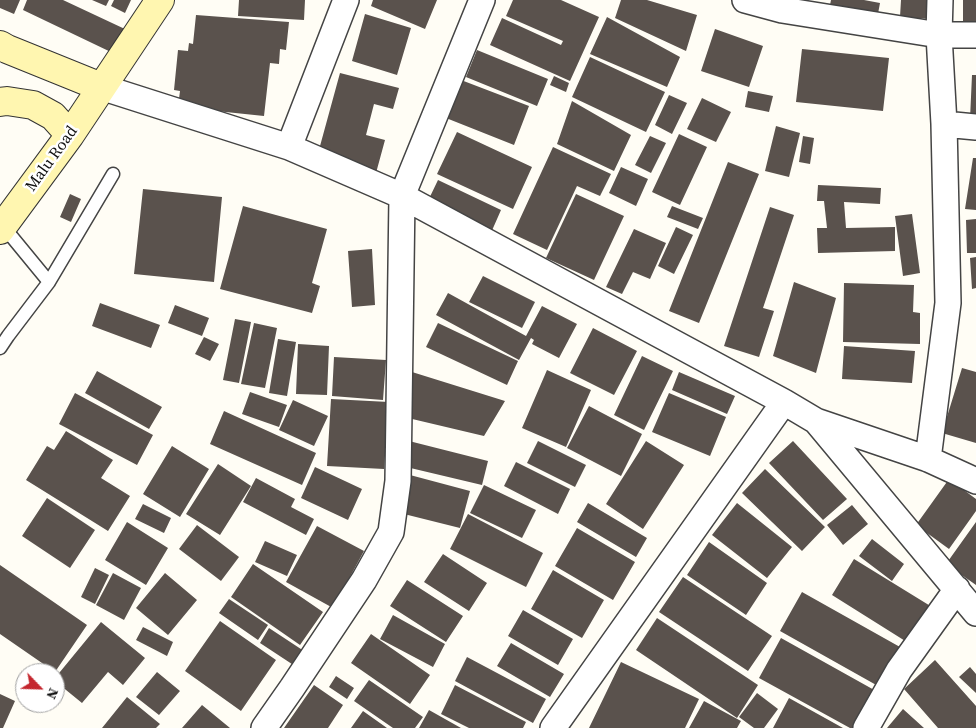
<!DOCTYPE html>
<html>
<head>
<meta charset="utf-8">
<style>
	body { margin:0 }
	#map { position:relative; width:976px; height:728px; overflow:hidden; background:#fffdf5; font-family:"Source Serif 4",serif }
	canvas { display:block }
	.north { position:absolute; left:15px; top:663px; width:50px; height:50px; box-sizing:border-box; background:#fff; border:1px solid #a0a0a0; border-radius:50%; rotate:114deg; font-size:14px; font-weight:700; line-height:20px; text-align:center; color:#111 }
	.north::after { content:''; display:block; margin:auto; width:18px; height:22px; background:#c4262e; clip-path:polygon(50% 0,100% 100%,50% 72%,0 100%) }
</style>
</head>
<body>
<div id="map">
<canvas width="976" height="728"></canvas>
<div class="north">N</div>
</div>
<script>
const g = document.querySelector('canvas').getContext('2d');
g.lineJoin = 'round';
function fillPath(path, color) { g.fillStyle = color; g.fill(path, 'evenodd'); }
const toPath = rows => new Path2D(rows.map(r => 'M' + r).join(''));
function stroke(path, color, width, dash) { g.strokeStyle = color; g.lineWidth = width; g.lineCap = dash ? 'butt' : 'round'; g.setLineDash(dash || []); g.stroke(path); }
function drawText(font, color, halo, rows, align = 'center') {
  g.font = font + ' "Source Serif 4",serif'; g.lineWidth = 5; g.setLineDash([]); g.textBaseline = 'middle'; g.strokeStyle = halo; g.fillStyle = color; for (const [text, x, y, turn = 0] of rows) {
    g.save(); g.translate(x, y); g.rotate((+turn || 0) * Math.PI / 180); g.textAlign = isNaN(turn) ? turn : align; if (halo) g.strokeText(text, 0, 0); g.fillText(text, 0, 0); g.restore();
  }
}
const building = toPath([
	[0,0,20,0,14,14,0,8],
	[27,0,63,0,127,30,115,54,23,10],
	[92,0,109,0,106,6],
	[114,0,131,0,125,13,111,6],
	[239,0,305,0,304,20,238,16],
	[373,0,437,0,425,29,371,6],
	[513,0,561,0,599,17,570,81,490,45,502,18,561,45,563,41,506,16],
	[621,0,647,0,697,15,686,51,615,18],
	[831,0,864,0,880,3,877,19,829,10],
	[901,0,934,0,932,19,900,17],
	[963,0,976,0,976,28,963,28],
	[365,14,411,28,397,75,352,61],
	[196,15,289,22,286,50,280,49,279,64,270,63,264,116,178,107,180,91,174,90,178,50,188,51,189,43,193,44],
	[607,17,680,57,667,87,590,54],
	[715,29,763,46,749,87,701,71],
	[802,49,889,58,883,111,796,102],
	[477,50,548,79,537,106,466,77],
	[590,57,665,92,646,132,572,97],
	[340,73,399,88,393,109,374,104,366,135,385,140,376,173,317,157],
	[972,75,976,75,976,120,970,119],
	[554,76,569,83,566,92,550,85],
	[461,80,529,106,514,145,446,118],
	[748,91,773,96,769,112,745,107],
	[669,95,687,103,672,134,655,125],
	[702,98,731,112,716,142,687,129],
	[572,101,631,135,614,171,557,144],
	[776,126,800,133,789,177,765,171],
	[457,132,532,167,513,209,437,174],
	[679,134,707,147,680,205,652,192],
	[650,136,666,143,651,173,635,165],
	[803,136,814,138,810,164,799,162],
	[553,147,611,174,600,196,577,186,547,250,513,234],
	[973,158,976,158,976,210,965,209],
	[728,162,759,174,699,323,669,311],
	[621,167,648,179,636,206,609,193],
	[438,180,501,210,490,235,426,205],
	[818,185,881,188,880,204,844,202,846,228,895,227,895,251,818,253,817,228,827,228,824,201,817,201],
	[143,189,222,197,214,282,134,274],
	[70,194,81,199,71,222,60,217],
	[576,194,624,216,594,280,546,258],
	[243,206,327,229,312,283,320,286,312,313,220,289],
	[672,206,703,218,698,229,667,217],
	[770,207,794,215,763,308,774,311,759,357,724,346],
	[912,214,920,273,903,276,895,216],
	[976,219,976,253,967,253,966,220],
	[676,227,693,235,674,274,658,266],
	[634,229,666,243,650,279,633,272,622,294,606,287],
	[372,249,375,305,352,307,348,251],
	[976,257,976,288,972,289,970,258],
	[483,276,535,302,522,328,469,302],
	[794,282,836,298,816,373,773,356],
	[844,283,914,285,913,312,920,313,920,344,843,342],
	[448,293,526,336,542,306,577,324,559,358,532,344,534,340,531,338,519,360,436,315],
	[100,303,160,325,151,348,92,326],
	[175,305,209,318,202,336,168,323],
	[235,319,251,322,239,383,223,380],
	[254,323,277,328,265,388,241,384],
	[438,323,518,361,507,385,426,347],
	[593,328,637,351,614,395,570,373],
	[204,337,219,344,210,361,195,354],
	[278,339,296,342,287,396,269,393],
	[298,344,329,346,327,395,296,394],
	[844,346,915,351,912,383,842,379],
	[642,356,673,371,644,430,614,415],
	[334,357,386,360,383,400,332,396],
	[962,368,976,372,976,443,942,433],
	[547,370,591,390,566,447,522,428],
	[97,371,162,407,149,429,85,393],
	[412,372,505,401,484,436,408,418],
	[679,372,735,396,727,414,672,390],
	[250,392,287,405,279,427,242,414],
	[75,393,153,435,137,465,59,424],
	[669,393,726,417,710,456,652,432],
	[331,399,389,402,384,469,327,466],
	[293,400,328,416,314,446,279,430],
	[589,406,642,434,621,476,567,448],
	[224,411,316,453,302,485,210,444],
	[66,431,113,460,101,478,130,496,108,531,26,480,47,446,54,450],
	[409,441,488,461,482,485,402,466],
	[538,441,586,465,575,487,527,463],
	[646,441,684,465,643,529,606,504],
	[793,441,847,499,823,520,769,463],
	[172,446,209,469,180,517,143,494],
	[516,462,570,489,558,514,504,486],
	[218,464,251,486,220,535,186,514],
	[315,467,362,489,348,520,301,498],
	[765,469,825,527,802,551,742,493],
	[410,475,470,491,460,528,400,513],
	[256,478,295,499,291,507,314,519,306,535,243,502],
	[949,479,976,499,976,511,949,549,916,525],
	[484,485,536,510,522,538,470,513],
	[47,498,95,530,70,568,22,536],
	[588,503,647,538,636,557,577,522],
	[737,503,792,547,767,578,712,535],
	[143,504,171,518,164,533,135,519],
	[852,505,868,524,843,545,827,525],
	[468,514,543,553,526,587,450,549],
	[127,522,168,548,146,585,105,560],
	[976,522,976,585,946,564],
	[197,525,239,557,221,581,179,549],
	[317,526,364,551,333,608,286,582],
	[577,528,635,562,613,600,555,566],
	[872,539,904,564,892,581,859,556],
	[265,541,297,555,287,576,255,562],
	[709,542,767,583,746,615,687,575],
	[443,554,487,583,469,611,424,582],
	[854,559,932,607,910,644,832,595],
	[253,564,323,612,300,645,231,597],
	[0,565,87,625,55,672,0,634],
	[95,568,109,575,95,604,81,597],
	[553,570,604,600,582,638,531,609],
	[113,573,141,588,124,620,96,605],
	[165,573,197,600,168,635,136,608],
	[683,577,772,636,748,671,659,612],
	[407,580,463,616,446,642,390,606],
	[802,592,900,647,878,686,780,631],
	[229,599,268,625,258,640,219,613],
	[523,610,573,639,558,665,508,636],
	[393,615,445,644,433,667,380,639],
	[657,618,758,685,737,718,636,650],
	[220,621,276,660,241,711,185,671],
	[101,622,145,658,123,685,108,672,82,703,55,681,55,678],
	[143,627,173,642,167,656,136,640],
	[269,628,310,655,301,670,260,643],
	[371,634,430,675,410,704,351,663],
	[781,638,876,691,856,728,850,728,759,678],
	[511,643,564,674,550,697,497,666],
	[467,657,546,699,533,723,455,681],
	[935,660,976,706,976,728,938,728,904,689],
	[621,662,699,699,685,728,589,728],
	[970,667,976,674,976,693,959,677],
	[157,672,180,691,159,715,136,697],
	[336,676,354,688,347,699,329,687],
	[369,680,423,717,415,728,393,728,354,701],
	[314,685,343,705,328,728,284,728],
	[455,685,526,722,523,728,469,728,441,714],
	[757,693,778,709,764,728,754,728,739,717],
	[0,694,15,701,3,728,0,728],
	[127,697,160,724,156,728,102,728],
	[789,698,843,728,773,728],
	[704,701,741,721,737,728,689,728],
	[202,705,230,728,182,728],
	[903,709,924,728,887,728],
	[429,710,461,728,419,728],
	[363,711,387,728,351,728]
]);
const lane = toPath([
	[3,226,49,282],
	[0,348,8,336,49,282,113,174]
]);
const street = toPath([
	[745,0,782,10,939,35,976,35],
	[101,87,289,147,402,196,784,402,816,421,928,459,976,481],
	[944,124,976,127],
	[289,147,346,0],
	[816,421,976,613],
	[928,459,948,303,944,124,939,35,940,0],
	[264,728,292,688,364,580,391,532,398,481,402,196,482,0],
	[553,728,784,402],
	[866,728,899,670,957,589]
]);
const secondary = toPath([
	[0,45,7,49,101,87],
	[0,102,7,101,33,105,53,116,70,135],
	[0,230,70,135,160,0]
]);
const streetNames = [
	["Malu Road",52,159,-54]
];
fillPath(building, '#5a524d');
stroke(lane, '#444', 15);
stroke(street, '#444', 28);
stroke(secondary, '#333', 30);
stroke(lane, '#fff', 12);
stroke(street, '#fff', 25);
stroke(secondary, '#fff6b0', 28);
drawText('16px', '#111', '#fff', streetNames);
</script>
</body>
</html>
